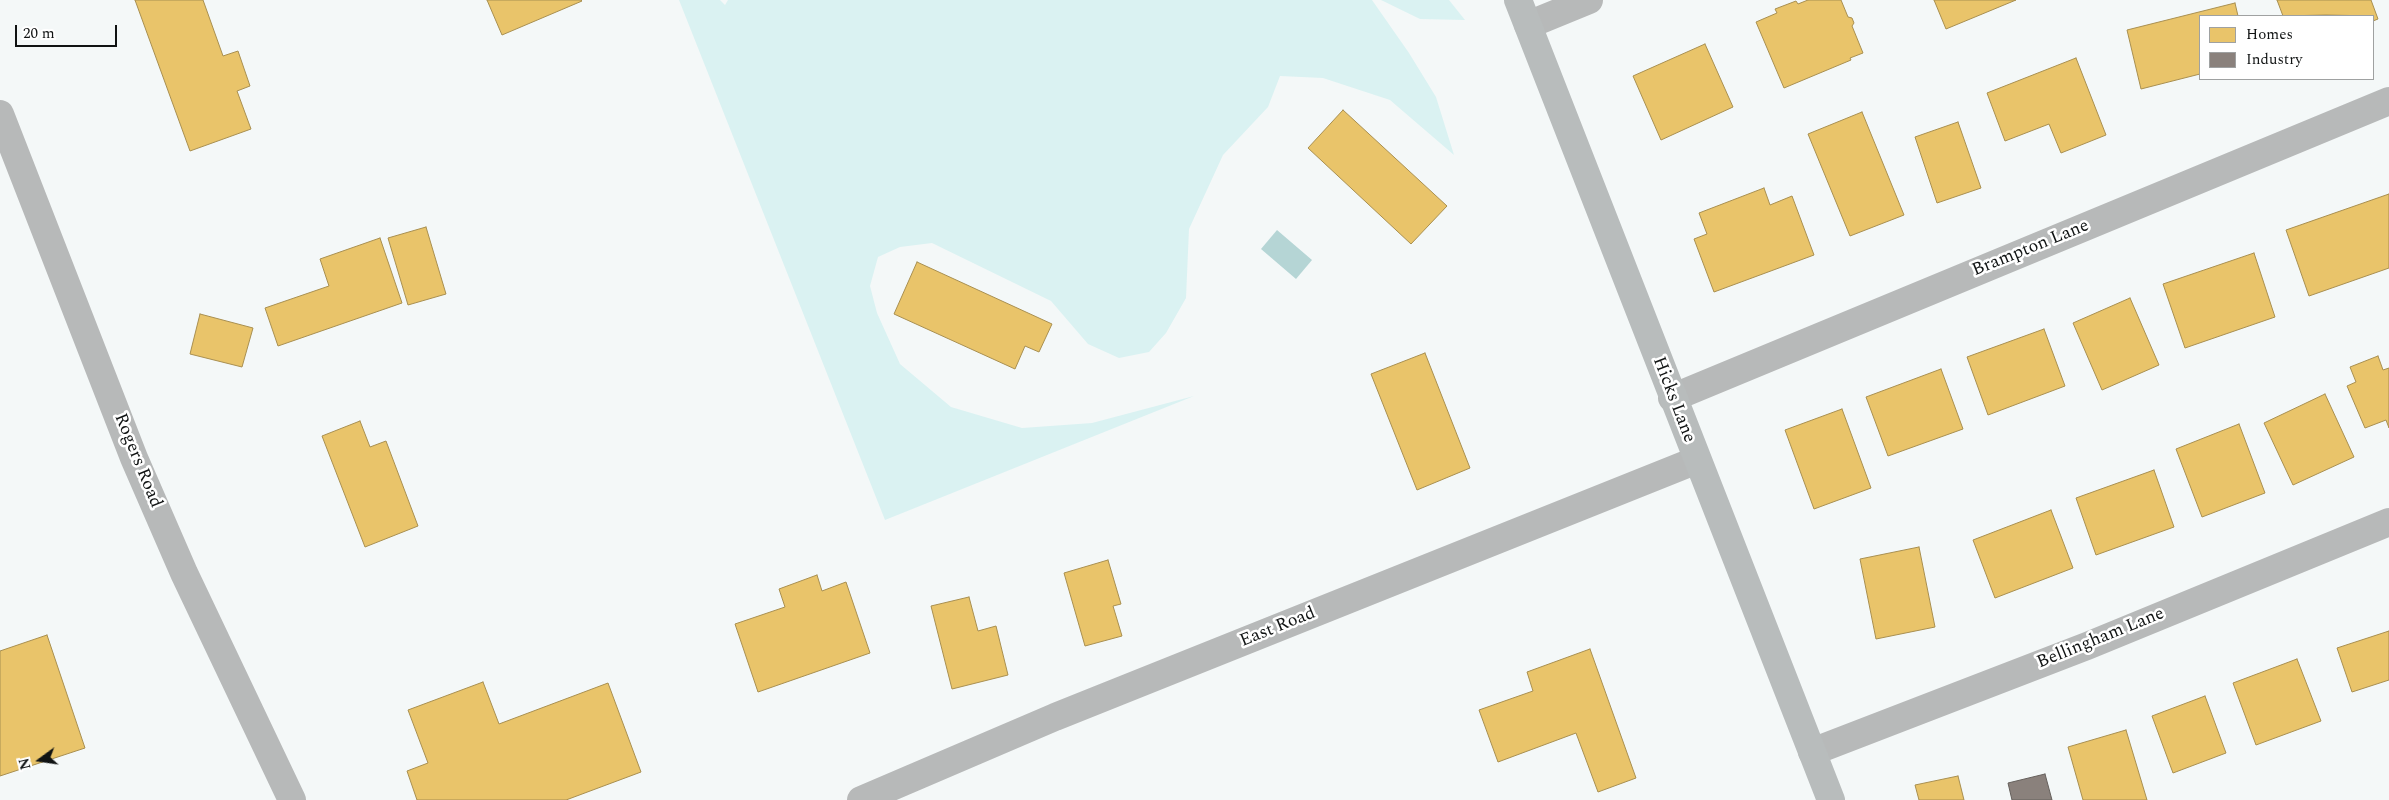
<!DOCTYPE html>
<html>
<head>
<meta charset="utf-8">
<style>
	body { margin:0 }
	#map { position:relative; width:2389px; height:800px; overflow:hidden; background:#f4f8f8; font-family:Spectral,serif }
	canvas { display:block }
	.legend { position:absolute; left:2199px; top:15px; width:175px; height:65px; box-sizing:border-box; background:#fff; border:1px solid #9fa1a1; margin:0; padding:6px 9px; list-style:none; font-size:15px; color:#101313 }
	.legend li { display:flex; align-items:center; gap:10px; height:25px }
	.legend b { width:25px; border:1px solid #9fa1a1 }
	.north { position:absolute; left:15px; top:735px; width:50px; height:50px; -webkit-text-stroke:4px #fff; paint-order:stroke; rotate:256deg; font-size:14px; font-weight:700; line-height:20px; text-align:center; color:#101313 }
	.north::after { content:''; display:block; margin:auto; width:18px; height:22px; background:#101313; clip-path:polygon(50% 0,100% 100%,50% 72%,0 100%) }
	.scale { position:absolute; left:15px; top:25px; width:102px; height:22px; box-sizing:border-box; border:2px solid #101313; border-top:0; padding-left:6px; font-size:15px; line-height:18px; white-space:nowrap; color:#101313; -webkit-text-stroke:4px #fff; paint-order:stroke }
</style>
</head>
<body>
<div id="map">
<canvas width="2389" height="800"></canvas>
<ul class="legend">
<li><b style="height:14px;background:#e9c46a"></b>Homes</li>
<li><b style="height:14px;background:#8a817c"></b>Industry</li>
</ul>
<div class="north">N</div>
<div class="scale">20 m</div>
</div>
<script>
const g = document.querySelector('canvas').getContext('2d');
g.lineJoin = 'round';
function fillPath(path, color) { g.fillStyle = color; g.fill(path, 'evenodd'); }
const toPath = rows => new Path2D(rows.map(r => 'M' + r).join(''));
function stroke(path, color, width, dash) { g.strokeStyle = color; g.lineWidth = width; g.lineCap = dash ? 'butt' : 'round'; g.setLineDash(dash || []); g.stroke(path); }
function drawText(font, color, halo, rows, align = 'center') {
  g.font = font + ' Spectral,serif'; g.lineWidth = 5; g.setLineDash([]); g.textBaseline = 'middle'; g.strokeStyle = halo; g.fillStyle = color; for (const [text, x, y, turn = 0] of rows) {
    g.save(); g.translate(x, y); g.rotate((+turn || 0) * Math.PI / 180); g.textAlign = isNaN(turn) ? turn : align; if (halo) g.strokeText(text, 0, 0); g.fillText(text, 0, 0); g.restore();
  }
}
const green = toPath([
	[679,0,720,0,725,5,728,0,1372,0,1409,53,1436,97,1454,155,1390,100,1323,78,1280,76,1268,107,1223,155,1189,229,1186,298,1166,333,1149,352,1119,358,1088,344,1051,301,932,243,900,247,878,257,870,286,877,313,900,364,951,407,1022,428,1092,423,1194,396,885,520],
	[1381,0,1449,0,1465,20,1420,19]
]);
const water = toPath([
	[1277,230,1312,260,1296,279,1261,249]
]);
const homes = toPath([
	[135,0,203,0,223,56,238,51,250,86,237,91,251,129,190,151,135,0],
	[487,0,581,0,582,1,502,35,487,0],
	[1808,0,1841,0,1848,17,1852,18,1854,23,1852,26,1863,53,1850,58,1851,60,1784,88,1756,22,1777,13,1775,9,1796,1,1798,4,1808,0],
	[1934,0,2016,0,1946,29,1934,0],
	[2277,0,2371,0,2378,19,2373,21,2373,16,2326,15,2283,16,2277,0],
	[2235,3,2238,16,2200,16,2200,74,2141,89,2127,30,2235,3],
	[1705,44,1733,107,1661,140,1633,76,1705,44],
	[2076,58,2106,135,2061,153,2049,124,2005,141,1987,93,2076,58],
	[1343,110,1447,206,1411,244,1308,148,1343,110],
	[1862,112,1904,215,1850,236,1808,134,1862,112],
	[1958,122,1981,188,1937,203,1915,137,1958,122],
	[1764,188,1770,205,1792,196,1814,255,1714,292,1694,239,1707,234,1699,213,1764,188],
	[2389,194,2389,268,2309,296,2286,230,2389,194],
	[426,227,446,294,408,305,388,238,426,227],
	[380,238,402,303,278,346,265,308,329,286,320,259,380,238],
	[2254,253,2275,317,2185,348,2163,284,2254,253],
	[917,262,1052,324,1039,352,1025,346,1015,369,894,314,917,262],
	[2130,298,2159,365,2102,390,2073,323,2130,298],
	[200,314,253,328,242,367,190,354,200,314],
	[2044,329,2065,386,1988,415,1967,357,2044,329],
	[1425,353,1470,468,1417,490,1371,374,1425,353],
	[2378,356,2383,370,2389,368,2389,428,2386,420,2365,428,2347,386,2356,382,2350,367,2378,356],
	[1941,369,1963,429,1888,456,1866,397,1941,369],
	[2325,394,2354,457,2293,485,2264,423,2325,394],
	[1842,409,1871,488,1814,509,1785,430,1842,409],
	[360,421,370,447,386,441,418,526,365,547,322,436,360,421],
	[2239,424,2265,493,2202,517,2176,449,2239,424],
	[2154,470,2174,527,2096,555,2076,498,2154,470],
	[2051,510,2073,568,1995,598,1973,540,2051,510],
	[1919,547,1935,627,1876,639,1860,559,1919,547],
	[1108,560,1121,604,1113,606,1122,636,1085,646,1064,573,1108,560],
	[817,575,822,591,846,582,870,653,758,692,735,624,785,607,779,589,817,575],
	[969,597,978,631,996,626,1008,675,952,689,931,606,969,597],
	[2389,631,2389,680,2352,692,2337,648,2389,631],
	[47,635,85,748,0,776,0,651,47,635],
	[1590,649,1636,778,1598,792,1576,733,1498,762,1479,710,1533,691,1527,672,1590,649],
	[2297,659,2321,721,2256,745,2233,683,2297,659],
	[483,682,499,724,608,683,641,772,566,800,417,800,407,771,428,763,408,710,483,682],
	[2205,696,2226,753,2173,773,2152,716,2205,696],
	[2126,730,2147,800,2083,800,2068,747,2126,730],
	[1958,776,1964,800,1919,800,1915,785,1958,776]
]);
const industry = toPath([
	[2045,774,2052,800,2012,800,2008,783,2045,774]
]);
const minor = toPath([
	[1528,25,1589,0],
	[0,114,134,458,184,573,292,800],
	[1672,398,2389,101],
	[1812,752,2087,646,2389,522],
	[861,800,1055,717,1697,460]
]);
const major = toPath([
	[1518,0,1831,800]
]);
const streetNames = [
	["Brampton Lane",2031,249,-22],
	["Hicks Lane",1673,400,69],
	["Rogers Road",137,461,68],
	["East Road",1278,628,-22],
	["Bellingham Lane",2101,639,-22]
];
fillPath(green, '#daf2f2');
fillPath(water, '#b5d5d5');
fillPath(homes, '#e9c46a');
stroke(homes, '#a88f50', 1);
fillPath(industry, '#8a817c');
stroke(industry, '#65605c', 1);
stroke(minor, '#b7b9b9', 28);
stroke(major, '#b8bcbc', 28);
drawText('18px', '#101313', '#fff', streetNames);
</script>
</body>
</html>
